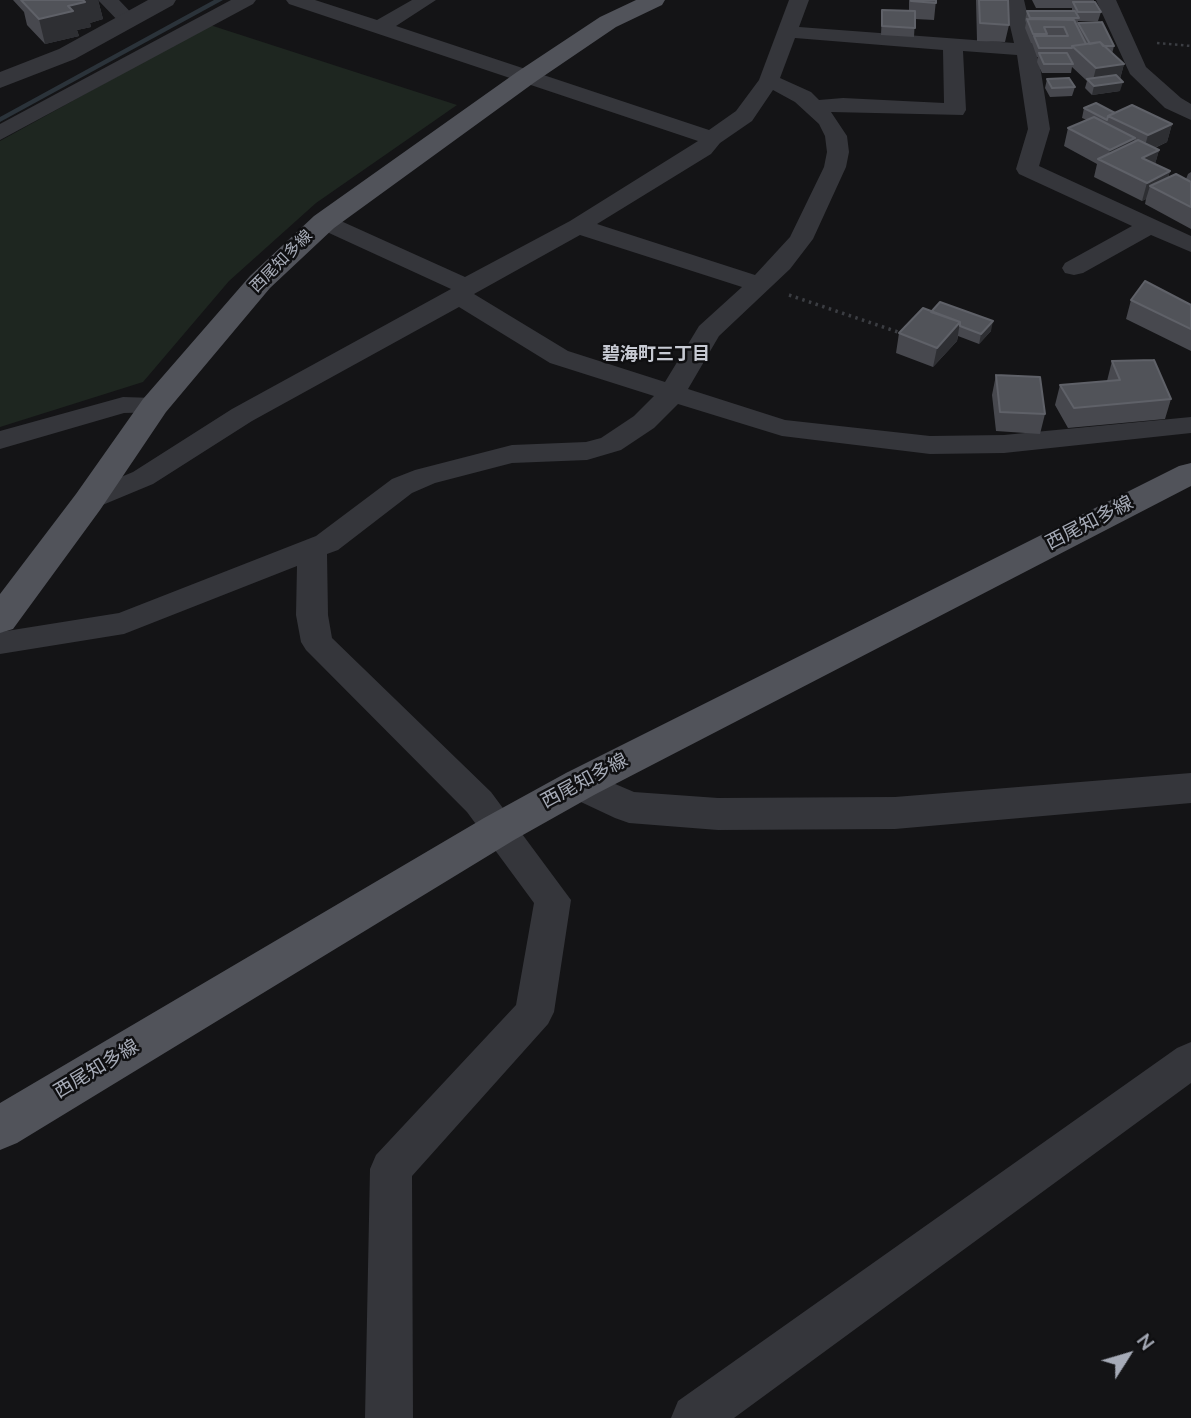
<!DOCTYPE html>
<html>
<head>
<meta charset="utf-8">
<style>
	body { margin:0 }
	#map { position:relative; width:1191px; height:1418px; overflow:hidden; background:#141416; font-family:"Nunito Sans",sans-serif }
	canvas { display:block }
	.north { position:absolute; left:1093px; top:1320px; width:70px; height:70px; -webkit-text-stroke:5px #0f0f11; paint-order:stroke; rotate:53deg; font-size:19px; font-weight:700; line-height:28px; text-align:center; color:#a6abb7 }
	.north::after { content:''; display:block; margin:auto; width:24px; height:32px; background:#a6abb7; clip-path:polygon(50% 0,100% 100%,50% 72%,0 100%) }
</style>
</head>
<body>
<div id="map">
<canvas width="1191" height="1418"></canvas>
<div class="north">N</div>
</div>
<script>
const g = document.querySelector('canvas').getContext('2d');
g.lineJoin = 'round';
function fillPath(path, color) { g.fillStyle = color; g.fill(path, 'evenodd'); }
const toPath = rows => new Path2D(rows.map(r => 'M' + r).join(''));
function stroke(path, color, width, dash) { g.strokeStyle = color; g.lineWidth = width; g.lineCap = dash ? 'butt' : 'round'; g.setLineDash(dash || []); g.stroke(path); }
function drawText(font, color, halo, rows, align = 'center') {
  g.font = font + ' "Nunito Sans","Noto Sans JP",sans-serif'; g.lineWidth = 5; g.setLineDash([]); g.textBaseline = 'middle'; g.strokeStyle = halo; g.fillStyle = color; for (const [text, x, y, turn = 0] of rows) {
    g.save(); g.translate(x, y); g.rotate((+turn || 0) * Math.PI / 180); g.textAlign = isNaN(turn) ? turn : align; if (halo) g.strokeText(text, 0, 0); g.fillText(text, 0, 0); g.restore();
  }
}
const green = toPath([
	[210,25,457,105,316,203,229,281,143,382,0,427,0,141]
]);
const stream = toPath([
	[214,0,223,0,0,122,0,117,214,0]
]);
const pathFar1 = toPath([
	[1157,43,1191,46]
]);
const path = toPath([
	[789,295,898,332]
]);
const minor = toPath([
	[98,0,119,0,139,21,136,25,122,25,98,0],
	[231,0,256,0,253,4,0,140,0,124,231,0],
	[286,0,315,0,377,20,412,0,436,0,396,26,709,130,736,111,759,80,789,0,809,0,799,27,1014,43,1004,0,1024,0,1041,72,1050,129,1039,166,1191,236,1191,252,1151,235,1083,273,1074,275,1065,273,1062,268,1065,263,1132,226,1019,174,1016,169,1028,129,1017,55,963,51,966,110,963,115,831,112,847,136,849,152,846,167,813,239,790,269,719,336,688,389,785,420,930,436,1004,435,1191,417,1191,433,1004,453,930,454,782,436,678,404,654,428,621,450,587,460,512,463,435,483,412,493,338,550,327,554,328,615,332,638,491,792,571,900,554,1012,548,1024,412,1176,413,1418,365,1418,370,1169,376,1155,516,1005,534,903,467,812,306,650,301,642,296,615,297,566,124,634,0,654,0,632,119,613,316,536,392,479,415,470,512,445,586,442,601,438,634,416,654,396,550,363,459,307,252,421,153,484,88,511,78,509,73,502,78,495,133,472,232,409,451,289,316,227,312,222,316,217,332,217,465,277,570,221,698,141,289,4,286,0],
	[795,38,943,50,944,103,843,98,819,100,811,92,780,78,795,38],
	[773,90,795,102,819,124,825,136,827,152,824,167,790,237,755,275,597,224,711,154,720,143,752,121,773,90],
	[580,235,742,287,699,326,665,382,568,351,474,294,580,235],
	[1096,0,1116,0,1146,67,1181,98,1191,104,1191,120,1165,108,1130,74,1096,0],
	[123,397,154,398,164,400,168,406,164,412,124,413,0,449,0,431,123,397],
	[1191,1042,1191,1083,734,1418,671,1418,678,1401,1177,1048,1191,1042]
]);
const tertiary = toPath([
	[148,0,176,0,173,5,75,59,0,88,0,72,59,49,148,0],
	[580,769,634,792,718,798,895,797,1191,773,1191,803,895,829,718,830,629,823,615,818,566,795,560,784,566,773,580,769]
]);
const primary = toPath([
	[636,0,665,0,662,5,616,27,535,82,334,228,270,288,166,412,100,510,13,629,0,633,0,594,76,494,143,399,250,276,314,216,517,72,600,17,636,0],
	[1191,463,1191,486,594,795,514,840,17,1143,0,1150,0,1103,484,818,566,773,1179,466,1191,463]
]);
const wall = toPath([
	[13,0,98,0,103,19,90,23,91,27,77,30,79,36,45,44,27,25,24,12],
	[909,0,936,0,934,20,915,19,914,37,881,35,882,10,909,11],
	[976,0,1008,0,1009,25,1005,42,977,41],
	[1032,0,1094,0,1094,2,1101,12,1098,21,1078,21,1077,26,1078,23,1114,46,1112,54,1124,64,1120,79,1120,91,1092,95,1085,88,1087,81,1072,67,1071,73,1042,73,1037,62,1038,57,1037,57,1032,43,1031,43,1025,28,1026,23,1025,20,1027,11,1072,11,1072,8,1036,8],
	[1047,79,1075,87,1072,96,1050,97,1045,88],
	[1084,108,1115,113,1172,124,1167,142,1155,148,1159,150,1155,164,1170,171,1168,178,1186,179,1188,174,1191,172,1191,229,1145,204,1146,199,1142,201,1094,177,1097,164,1064,146,1068,128,1087,120,1082,118],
	[1131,300,1191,305,1191,351,1126,319],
	[923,308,991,331,979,344,958,336,957,341,933,367,896,353,899,333],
	[1112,361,1171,399,1165,419,1068,428,1055,405,1060,385,1107,381],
	[996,375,1045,414,1040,434,996,431,992,395]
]);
const shadedWall = toPath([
	[82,0,98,0,103,19,90,23,91,27,77,30,79,36,45,44,39,19],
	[1124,64,1119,82,1123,82,1120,91,1092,95,1094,86,1092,84,1096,68],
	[1172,124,1167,142,1143,153,1148,135],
	[1135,138,1130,156,1107,163,1110,150],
	[1159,150,1154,168,1142,158],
	[1170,171,1164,190,1150,186,1146,199,1142,201,1147,183],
	[993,321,991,331,979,344,981,334],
	[960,322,957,341,933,367,937,348]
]);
const building = toPath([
	[21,0,83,0,85,2,68,6,73,11,39,19,21,0],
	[911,0,936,0,936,3,911,1,911,0],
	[979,0,1008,0,1009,25,980,23,979,0],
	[1073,2,1095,2,1101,12,1078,12,1073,2],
	[882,10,915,11,915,28,882,26,882,10],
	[1027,11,1075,11,1079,18,1030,18,1027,11],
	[1027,19,1074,20,1086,44,1072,46,1072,48,1039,48,1034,36,1068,36,1064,27,1044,27,1047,34,1033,34,1027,19],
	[1102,22,1114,46,1103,46,1100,42,1090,44,1078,23,1102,22],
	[1100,42,1124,64,1096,68,1072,46,1100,42],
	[1039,53,1067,53,1073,64,1044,64,1039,53],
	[1116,75,1123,82,1094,86,1087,79,1116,75],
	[1069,78,1075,87,1052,88,1047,79,1069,78],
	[1096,103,1115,113,1108,116,1107,120,1084,108,1096,103],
	[1132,105,1172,124,1148,135,1108,116,1132,105],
	[1094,117,1135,138,1110,150,1068,128,1094,117],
	[1138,140,1159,150,1142,158,1170,171,1147,183,1098,159,1138,140],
	[1176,174,1191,182,1191,207,1150,186,1176,174],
	[1145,281,1191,305,1191,329,1131,300,1145,281],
	[940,302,993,321,981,334,960,326,960,322,931,312,940,302],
	[923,308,960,322,937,348,899,333,923,308],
	[1154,360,1171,399,1074,408,1060,385,1120,380,1112,361,1154,360],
	[996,375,1040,377,1045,414,1000,412,996,375]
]);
const farStreetnames = [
	["西尾知多線",282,262,-45]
];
const farNeighbourhoodnames = [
	["碧海町三丁目",656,356]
];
const streetNames = [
	["西尾知多線",1090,524,-27],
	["西尾知多線",585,782,-28],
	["西尾知多線",97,1070,-31]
];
fillPath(green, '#1e2620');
fillPath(stream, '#2b333a');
stroke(pathFar1, '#3b3d42', 2.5, [2.5, 3.5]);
stroke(path, '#3b3d42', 3.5, [2.5, 4.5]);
fillPath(minor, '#35363b');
fillPath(tertiary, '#35363b');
fillPath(primary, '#51535a');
fillPath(wall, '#47484e');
fillPath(shadedWall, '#2e2f33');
fillPath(building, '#515359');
stroke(building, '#5f6168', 2);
drawText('16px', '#a6abb7', '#0f0f11', farStreetnames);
drawText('bold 18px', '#c7cad3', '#0f0f11', farNeighbourhoodnames);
drawText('19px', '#a6abb7', '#0f0f11', streetNames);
</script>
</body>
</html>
